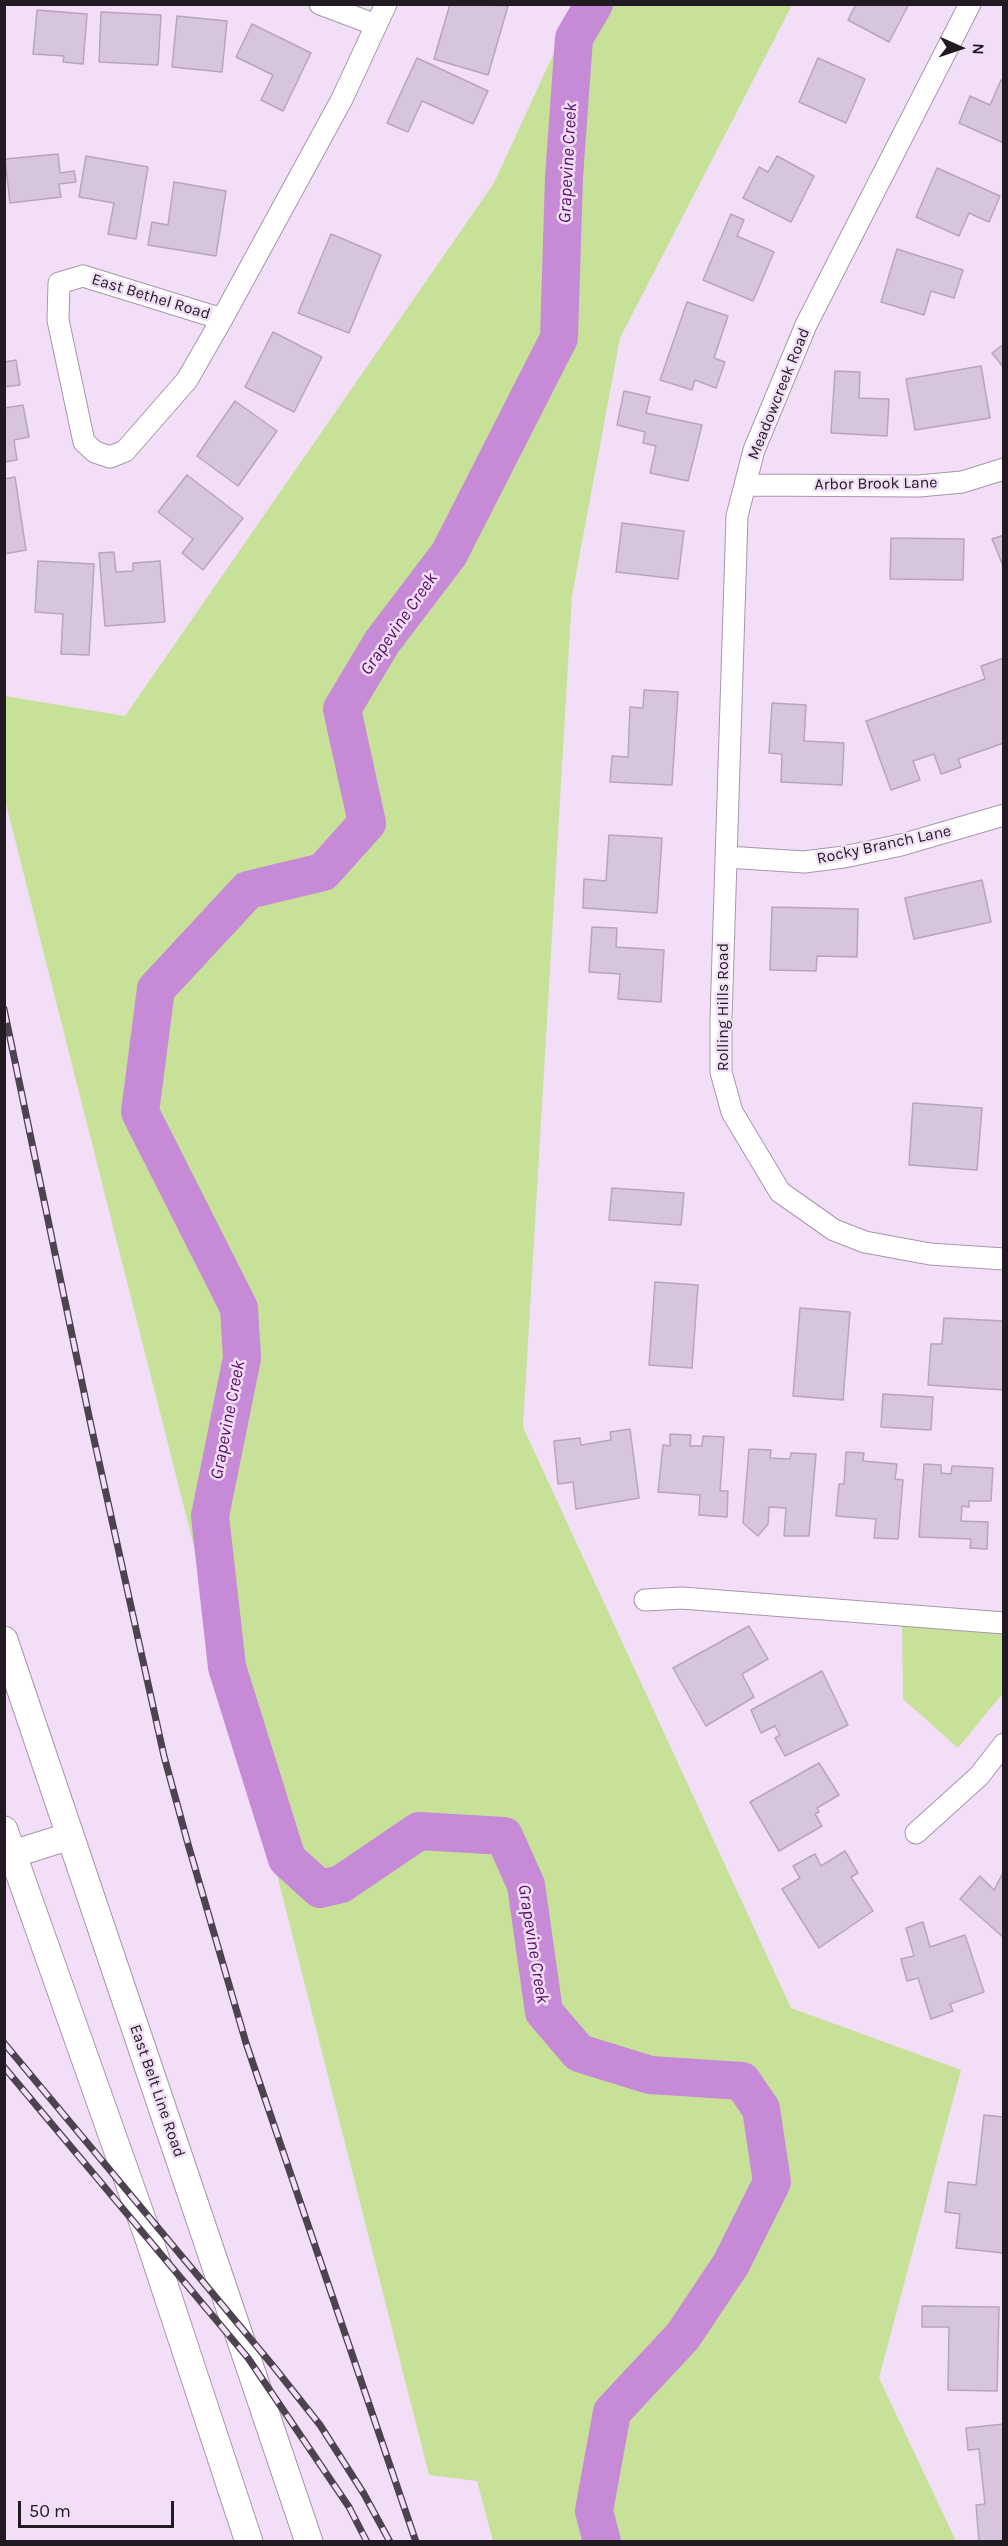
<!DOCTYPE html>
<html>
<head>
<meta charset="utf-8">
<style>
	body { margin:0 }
	#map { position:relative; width:1008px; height:2546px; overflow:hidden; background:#f2def7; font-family:Karla,sans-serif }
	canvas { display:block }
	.frame { position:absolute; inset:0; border:6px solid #211a23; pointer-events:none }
	.north { position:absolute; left:930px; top:18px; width:60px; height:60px; -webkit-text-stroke:4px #f2def7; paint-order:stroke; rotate:93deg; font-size:16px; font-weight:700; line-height:24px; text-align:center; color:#211a23 }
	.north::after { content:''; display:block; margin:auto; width:21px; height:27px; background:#211a23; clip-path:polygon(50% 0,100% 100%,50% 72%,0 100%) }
	.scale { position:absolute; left:18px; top:2501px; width:156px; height:27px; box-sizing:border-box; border:3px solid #211a23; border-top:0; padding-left:8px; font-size:18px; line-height:21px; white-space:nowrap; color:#211a23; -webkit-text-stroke:4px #f2def7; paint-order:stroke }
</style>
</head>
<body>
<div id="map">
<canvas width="1008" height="2546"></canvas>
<div class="frame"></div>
<div class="north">N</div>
<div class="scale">50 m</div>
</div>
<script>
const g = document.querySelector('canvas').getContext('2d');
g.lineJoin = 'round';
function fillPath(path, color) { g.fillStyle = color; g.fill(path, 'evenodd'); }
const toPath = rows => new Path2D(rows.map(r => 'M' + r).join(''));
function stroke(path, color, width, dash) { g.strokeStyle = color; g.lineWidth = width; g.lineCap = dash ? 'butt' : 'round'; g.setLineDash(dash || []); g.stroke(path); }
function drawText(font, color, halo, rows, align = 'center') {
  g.font = font + ' Karla,sans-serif'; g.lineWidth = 5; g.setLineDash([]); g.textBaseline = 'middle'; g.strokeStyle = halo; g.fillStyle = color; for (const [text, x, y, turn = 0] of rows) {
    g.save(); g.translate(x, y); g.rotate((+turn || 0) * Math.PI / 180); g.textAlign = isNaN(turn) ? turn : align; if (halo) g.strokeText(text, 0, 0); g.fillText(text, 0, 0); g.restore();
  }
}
const green = toPath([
	[576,5,792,5,620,338,572,596,523,1427,791,2008,961,2070,879,2378,956,2541,493,2541,477,2481,429,2475,5,800,5,696,125,716,494,183],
	[902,1615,1003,1623,1003,1693,958,1748,903,1699]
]);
const river = toPath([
	[594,4,574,38,564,177,559,338,449,554,382,642,342,709,367,823,323,872,248,890,156,989,140,1112,239,1308,242,1358,210,1516,227,1667,287,1859,320,1889,341,1884,419,1831,504,1836,526,1885,544,2012,579,2053,650,2075,742,2081,761,2109,772,2182,731,2264,683,2336,612,2412,594,2511,602,2542]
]);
const building = toPath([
	[450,4,508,6,488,75,434,59,450,4],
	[856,4,909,4,889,42,848,20,856,4],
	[37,10,87,14,83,64,63,62,64,56,33,54,37,10],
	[101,12,161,15,158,65,99,62,101,12],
	[177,16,227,21,222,72,172,67,177,16],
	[252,24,311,53,283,111,261,100,273,75,236,57,252,24],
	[417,58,488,91,473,124,422,101,408,132,387,123,417,58],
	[818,58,865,79,846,123,799,102,818,58],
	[1001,80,1004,81,1004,143,959,123,970,96,990,105,1001,80],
	[58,154,60,173,74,171,76,182,59,184,61,197,10,203,5,159,58,154],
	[86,156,148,167,136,239,108,234,114,203,79,197,86,156],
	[777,156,814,176,791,222,743,198,759,167,768,172,777,156],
	[937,168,1000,196,989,222,969,213,959,236,916,217,937,168],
	[174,182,226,191,216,256,148,245,152,222,168,225,174,182],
	[731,214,744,220,737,236,774,252,753,301,703,280,731,214],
	[331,234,381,255,349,333,298,313,331,234],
	[897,249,963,270,954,298,931,291,924,315,881,302,897,249],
	[687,302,728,316,714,358,725,362,716,388,695,380,692,390,660,380,687,302],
	[273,332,322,357,294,412,245,387,273,332],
	[1004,344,1004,368,992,353,1004,344],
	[16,360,20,385,4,387,4,362,16,360],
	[981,366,990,418,915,430,906,379,981,366],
	[835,371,860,372,859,398,889,399,887,436,831,433,835,371],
	[624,391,650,397,646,413,702,425,688,481,650,473,656,446,643,443,645,432,617,425,624,391],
	[235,401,277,431,238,486,197,456,235,401],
	[23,405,29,437,14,440,17,460,4,462,4,408,23,405],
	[187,475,243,518,203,570,182,553,193,539,158,512,187,475],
	[15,477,26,550,4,554,4,479,15,477],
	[622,523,684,531,678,579,616,572,622,523],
	[1004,535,1004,568,992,539,1004,535],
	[891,538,964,539,963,580,890,579,891,538],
	[114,552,116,572,133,571,133,563,160,561,165,622,105,626,99,553,114,552],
	[38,561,94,564,89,655,61,654,63,614,35,612,38,561],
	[1004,658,1004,743,958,759,961,767,941,774,934,754,913,761,920,780,891,790,866,721,985,679,981,666,1004,658],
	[644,690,678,692,672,785,610,782,612,756,628,757,630,707,643,708,644,690],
	[772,703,806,705,804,741,844,743,842,785,781,782,782,754,769,753,772,703],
	[609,835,662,838,657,913,583,908,584,879,606,881,609,835],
	[982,880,991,922,914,939,905,898,982,880],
	[772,907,858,909,857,957,817,956,816,971,770,970,772,907],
	[592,927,617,928,616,947,664,950,661,1002,618,999,620,974,589,972,592,927],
	[913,1103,982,1108,977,1170,909,1165,913,1103],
	[612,1188,684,1193,681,1225,609,1220,612,1188],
	[655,1282,698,1285,692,1368,649,1365,655,1282],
	[800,1308,850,1312,843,1400,793,1396,800,1308],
	[944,1318,1004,1321,1004,1390,928,1385,931,1344,942,1344,944,1318],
	[883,1394,933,1397,931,1430,881,1427,883,1394],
	[630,1429,639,1498,576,1509,573,1482,558,1484,554,1441,580,1438,581,1445,611,1440,610,1432,630,1429],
	[670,1434,691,1435,690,1446,702,1446,703,1436,724,1437,720,1491,728,1491,727,1517,699,1515,700,1495,658,1492,663,1445,670,1446,670,1434],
	[749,1449,771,1450,770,1458,790,1459,791,1453,816,1454,809,1536,784,1536,786,1508,769,1507,768,1524,758,1536,743,1523,749,1449],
	[846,1452,864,1453,863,1461,897,1464,895,1479,903,1480,898,1539,874,1538,876,1519,836,1516,839,1484,844,1484,846,1452],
	[924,1464,941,1465,941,1473,951,1474,952,1466,993,1468,991,1501,969,1501,969,1507,962,1506,961,1521,988,1522,987,1549,970,1548,971,1539,919,1537,924,1464],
	[749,1626,768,1659,742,1674,754,1697,706,1726,673,1668,749,1626],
	[822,1671,848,1725,785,1756,775,1738,780,1735,775,1726,761,1733,751,1710,822,1671],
	[819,1763,839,1795,817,1808,819,1812,815,1814,822,1826,779,1851,750,1802,819,1763],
	[845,1851,858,1873,851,1877,873,1911,819,1948,782,1889,800,1878,793,1866,815,1854,821,1866,845,1851],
	[1004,1871,1004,1938,960,1899,980,1876,994,1890,1004,1871],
	[923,1922,930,1947,965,1935,984,1992,950,2004,953,2011,931,2019,918,1978,907,1981,901,1959,914,1956,906,1928,923,1922],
	[984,2115,1004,2117,1003,2253,956,2248,960,2214,945,2212,948,2182,976,2185,984,2115],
	[922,2306,999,2307,997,2391,948,2390,949,2327,922,2327,922,2306],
	[1004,2424,1004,2542,979,2542,976,2505,985,2504,979,2449,968,2450,966,2428,1004,2424]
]);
const minor = toPath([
	[320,4,376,25],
	[970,4,806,325,754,450,737,516,721,1017,721,1072,732,1112,780,1192,834,1230,865,1242,930,1254,1004,1259],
	[83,276,222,319,187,380,125,451,110,457,95,452,84,442,58,320,59,283,83,276],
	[222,319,342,99,386,4],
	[746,485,919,486,962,482,1004,469],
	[727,857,804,862,844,857,901,845,1004,815],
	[645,1600,682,1598,1004,1623],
	[916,1833,979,1776,1004,1744]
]);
const major = toPath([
	[4,1640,309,2542],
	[4,1830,149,2239,249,2542],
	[13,1854,70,1836]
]);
const rail = toPath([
	[4,1009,90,1421,164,1756,188,1844,246,2043,416,2542],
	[4,2043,274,2367,320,2425,364,2494,390,2542],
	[4,2067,248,2358,349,2507,367,2542]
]);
const streetNames = [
	["East Bethel Road",151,297,17],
	["Meadowcreek Road",779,394,-68],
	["Arbor Brook Lane",876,484,-1],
	["Rocky Branch Lane",884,845,-12],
	["Rolling Hills Road",723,1007,-90],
	["East Belt Line Road",157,2091,71]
];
const waterNames = [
	["Grapevine Creek",568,163,-87],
	["Grapevine Creek",399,624,-55],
	["Grapevine Creek",228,1420,-79],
	["Grapevine Creek",533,1944,81]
];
fillPath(green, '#c8e198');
stroke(river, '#c78ad7', 38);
fillPath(building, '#d7c4dd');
stroke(building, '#b8a5bd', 1.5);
stroke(minor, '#a896ad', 23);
stroke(major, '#a896ad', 29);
stroke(minor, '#fff', 21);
stroke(major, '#fff', 27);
stroke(rail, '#4d4350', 7);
stroke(rail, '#f2def7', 4.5, [14]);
drawText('16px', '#211a23', '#f2def7', streetNames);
drawText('italic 18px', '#5a0b6b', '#f2def7', waterNames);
</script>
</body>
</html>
